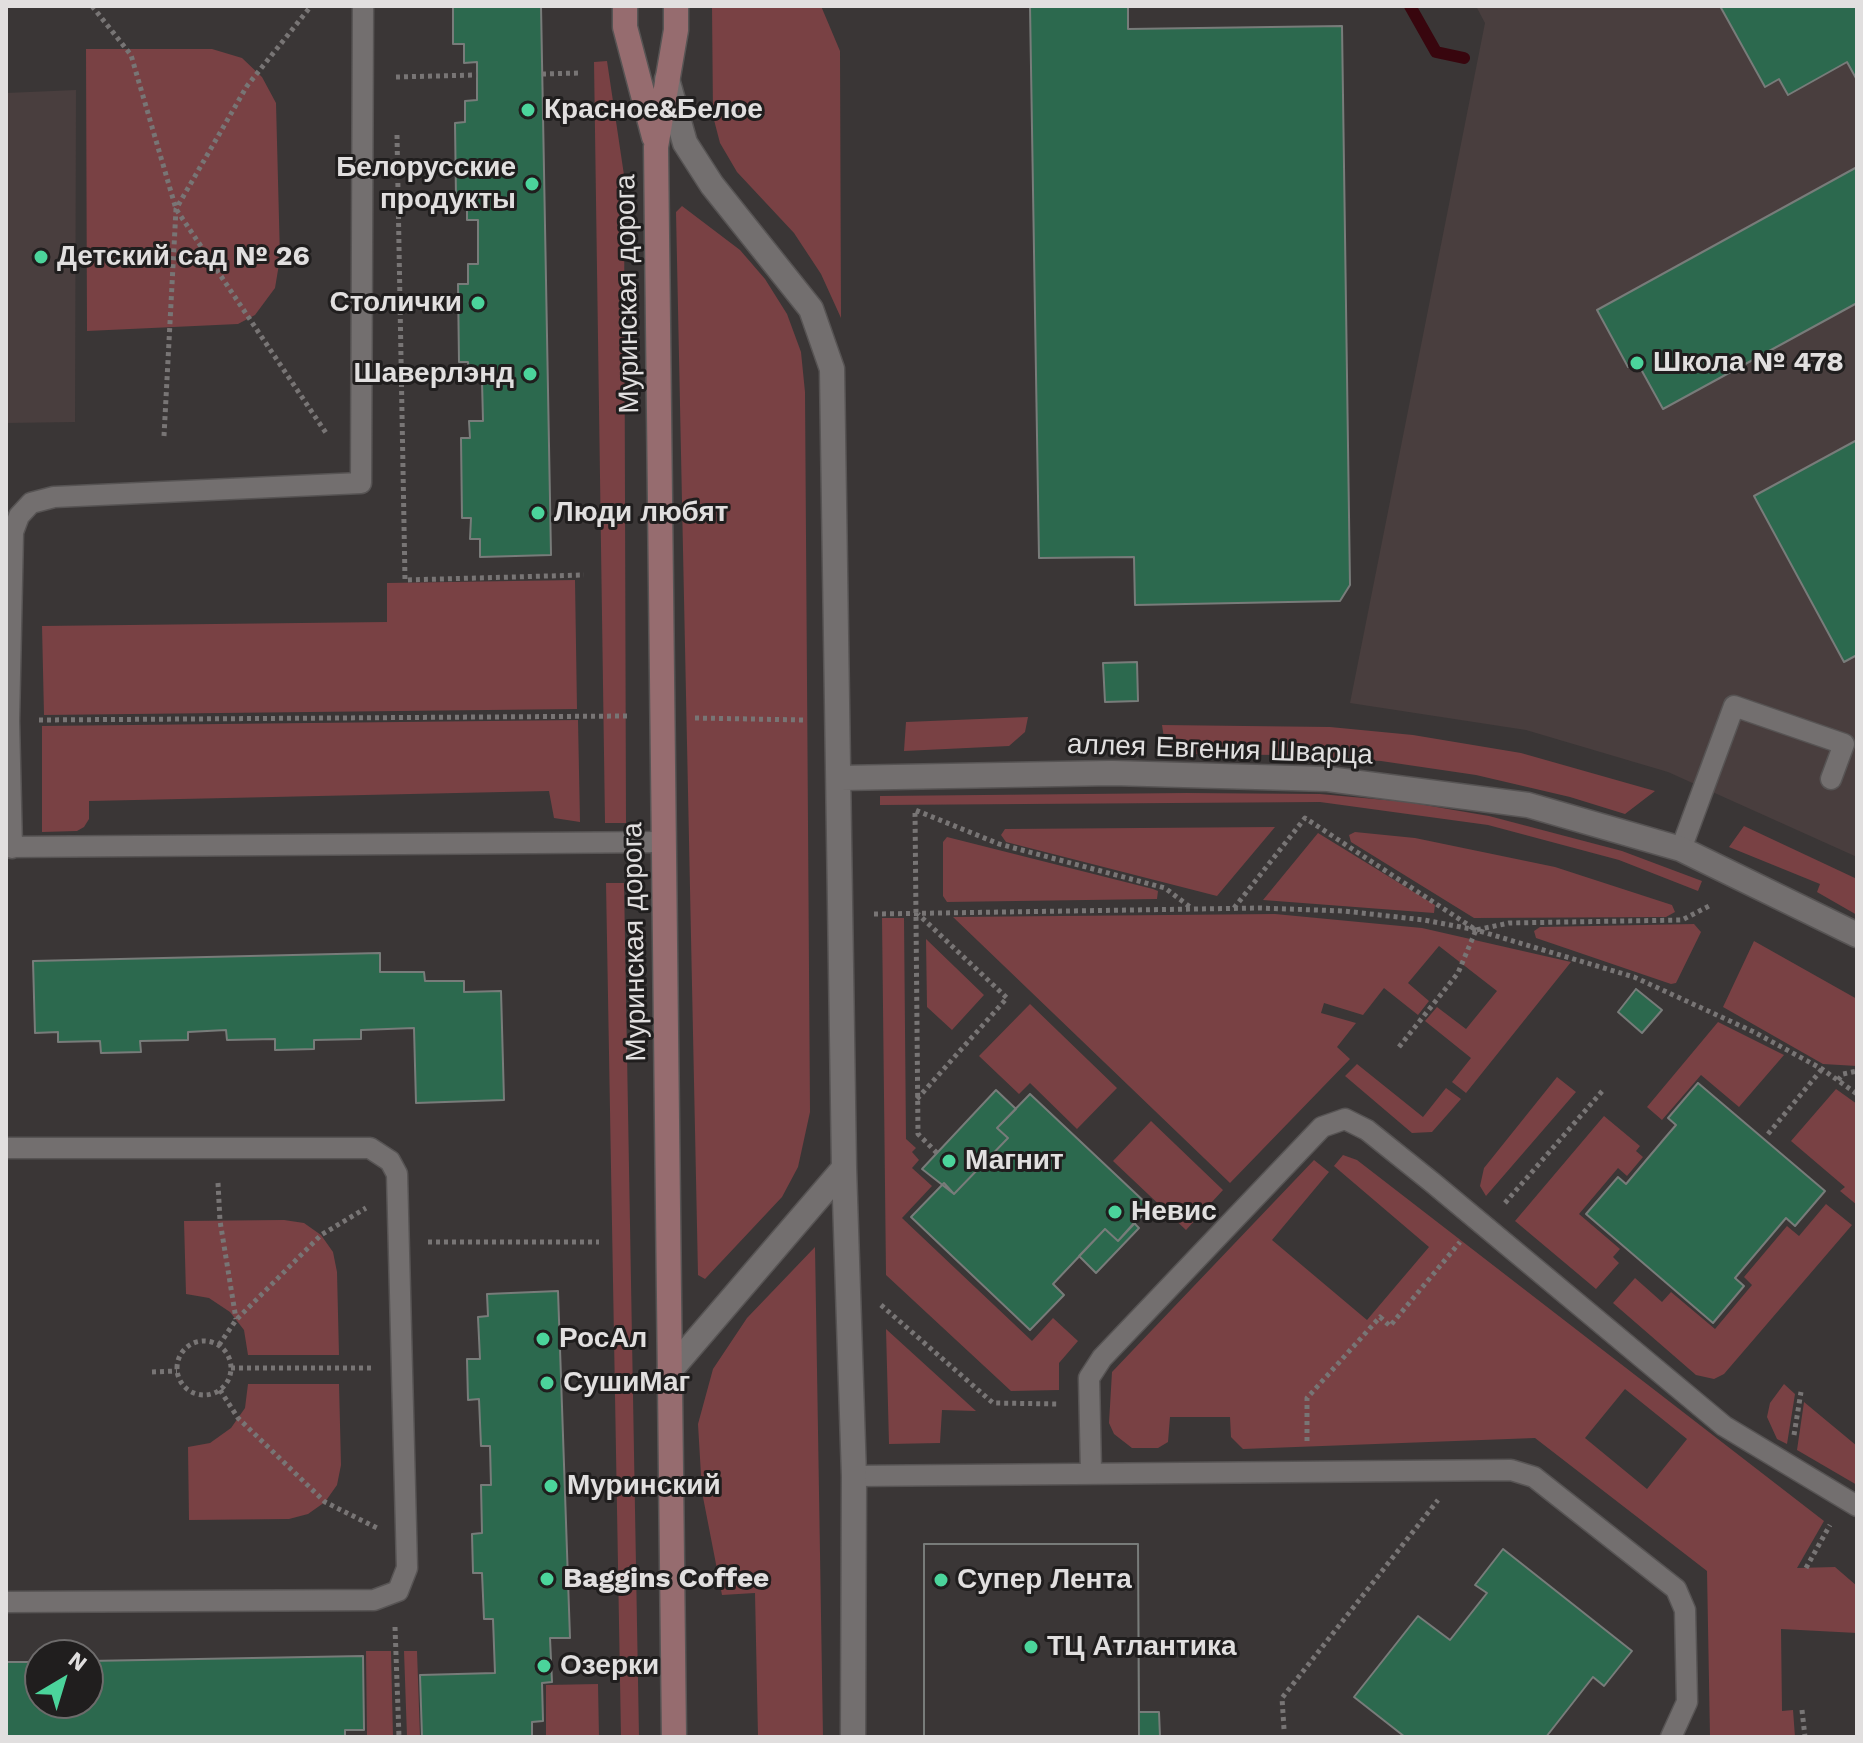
<!DOCTYPE html>
<html>
<head>
<meta charset="utf-8">
<style>
	body { margin:0 }
	#map { position:relative; width:1863px; height:1743px; overflow:hidden; background:#3a3636; font-family:"Work Sans",sans-serif }
	canvas { display:block }
	.frame { position:absolute; inset:0; border:8px solid #e1dfdf; pointer-events:none }
	.north { position:absolute; left:24px; top:1639px; width:80px; height:80px; box-sizing:border-box; background:#201e1e; border:2px solid #6d6b6b; border-radius:50%; rotate:38deg; font-size:22px; font-weight:700; line-height:32px; text-align:center; color:#e1dfdf }
	.north::after { content:''; display:block; margin:auto; width:28px; height:36px; background:#4bd49b; clip-path:polygon(50% 0,100% 100%,50% 72%,0 100%) }
</style>
</head>
<body>
<div id="map">
<canvas width="1863" height="1743"></canvas>
<div class="frame"></div>
<div class="north">N</div>
</div>
<script>
const g = document.querySelector('canvas').getContext('2d');
g.lineJoin = 'round';
function fillPath(path, color) { g.fillStyle = color; g.fill(path, 'evenodd'); }
const toPath = rows => new Path2D(rows.map(r => 'M' + r).join(''));
function stroke(path, color, width, dash) { g.strokeStyle = color; g.lineWidth = width; g.lineCap = dash ? 'butt' : 'round'; g.setLineDash(dash || []); g.stroke(path); }
function drawText(font, color, halo, rows, align = 'center') {
  g.font = font + ' "Work Sans",sans-serif'; g.lineWidth = 6; g.setLineDash([]); g.textBaseline = 'middle'; g.strokeStyle = halo; g.fillStyle = color; for (const [text, x, y, turn = 0] of rows) {
    g.save(); g.translate(x, y); g.rotate((+turn || 0) * Math.PI / 180); g.textAlign = isNaN(turn) ? turn : align; if (halo) g.strokeText(text, 0, 0); g.fillText(text, 0, 0); g.restore();
  }
}
const built = toPath([
	[1476,6,1857,6,1857,857,1668,772,1526,730,1350,703,1485,23],
	[76,90,75,422,6,423,6,93]
]);
const green = toPath([
	[712,6,821,6,840,51,841,318,821,274,794,233,737,172,720,143,713,116],
	[86,49,212,49,242,58,262,77,276,103,280,258,275,288,255,315,238,324,87,331],
	[607,61,624,175,626,823,605,823,594,62],
	[682,206,740,250,765,279,787,314,801,352,805,392,810,1112,798,1167,782,1197,705,1279,698,1275,676,212],
	[575,580,577,709,44,715,42,626,387,622,387,583],
	[1028,717,1025,732,1009,746,904,751,906,722],
	[578,720,580,822,554,818,549,791,89,801,89,819,84,827,77,831,42,832,42,726],
	[1162,725,1330,727,1413,735,1521,753,1655,791,1625,814,1570,797,1476,775,1381,761,1280,755,1181,754,1164,738],
	[1186,793,1320,794,1407,802,1489,816,1622,851,1702,881,1698,891,1619,860,1488,825,1320,802,880,805,880,796],
	[1744,826,1857,879,1857,915,1817,892,1820,884,1729,847],
	[1275,827,1217,896,1006,842,1001,835,1005,829],
	[1355,832,1415,838,1555,867,1672,905,1675,912,1666,917,1474,918,1351,842,1349,835],
	[1318,833,1435,905,1434,913,1263,900],
	[947,837,1153,889,1158,891,1157,899,947,902,943,896,943,842],
	[606,883,624,883,639,1737,621,1737],
	[1275,914,1422,928,1571,962,1466,1093,1452,1082,1471,1058,1425,1021,1437,1007,1466,1029,1497,991,1439,946,1408,983,1429,1001,1418,1015,1384,988,1363,1015,1324,1003,1321,1013,1356,1023,1337,1047,1350,1059,1230,1183,953,917],
	[882,918,904,918,906,1139,916,1148,912,1152,919,1160,912,1168,932,1186,902,1218,1032,1341,1053,1318,1078,1341,1059,1363,1059,1390,1011,1391,886,1275],
	[1694,924,1701,932,1676,983,1671,984,1536,938,1534,931,1540,927],
	[926,939,984,995,952,1030,927,1007],
	[1754,941,1857,999,1857,1066,1823,1064,1723,1007],
	[1030,1004,1117,1088,1077,1129,1030,1083,1019,1094,979,1056],
	[1718,1022,1784,1055,1739,1107,1701,1075,1662,1120,1647,1107],
	[1357,1064,1423,1117,1446,1088,1461,1099,1432,1132,1412,1133,1345,1076],
	[1557,1077,1576,1092,1486,1196,1480,1186,1484,1168],
	[1836,1089,1857,1104,1857,1205,1840,1191,1845,1187,1791,1141],
	[1604,1116,1640,1146,1636,1151,1643,1157,1627,1176,1618,1168,1579,1214,1620,1249,1613,1257,1619,1263,1596,1289,1515,1221],
	[1151,1121,1223,1190,1186,1230,1113,1161],
	[1343,1155,1357,1160,1824,1521,1797,1568,1835,1567,1857,1586,1857,1633,1781,1629,1782,1711,1793,1710,1795,1737,1710,1737,1707,1571,1535,1438,1243,1449,1231,1437,1230,1417,1170,1417,1168,1442,1158,1448,1132,1448,1114,1434,1109,1423,1112,1372,1314,1160,1329,1172],
	[1334,1166,1429,1247,1367,1320,1272,1240],
	[1625,1389,1687,1439,1647,1489,1585,1438],
	[1826,1204,1852,1225,1724,1374,1714,1379,1696,1375,1613,1303,1635,1278,1662,1302,1671,1292,1715,1329,1752,1285,1744,1277,1787,1226,1799,1236],
	[284,1220,304,1223,321,1235,333,1252,337,1272,339,1355,248,1355,244,1330,230,1312,209,1298,186,1294,184,1221],
	[815,1247,823,1737,758,1737,755,1593,722,1595,702,1492,698,1424,713,1369,747,1318],
	[886,1329,976,1411,942,1410,940,1443,889,1444],
	[248,1384,339,1384,341,1465,337,1485,325,1502,308,1514,289,1519,189,1520,188,1447,210,1443,231,1428,245,1408],
	[1784,1384,1795,1394,1787,1444,1777,1439,1767,1417,1770,1403],
	[1804,1402,1857,1446,1857,1485,1797,1450],
	[366,1651,391,1651,393,1737,367,1737],
	[404,1651,417,1651,420,1737,407,1737],
	[598,1684,599,1737,546,1737,546,1685]
]);
const stream = toPath([
	[1410,6,1436,52,1464,58]
]);
const building = toPath([
	[453,6,541,6,551,555,480,557,480,539,470,539,471,518,462,518,461,438,470,438,469,421,483,421,482,381,469,381,468,362,459,362,458,284,468,284,468,264,478,264,478,220,467,220,467,199,456,199,455,123,465,122,465,101,477,100,477,62,464,63,464,44,453,44,453,6],
	[1030,6,1128,6,1128,29,1342,26,1350,585,1340,601,1135,605,1134,557,1039,558,1030,6],
	[1720,6,1857,6,1857,80,1847,62,1788,95,1779,79,1765,87,1720,6],
	[1857,167,1857,303,1663,409,1637,362,1628,367,1597,310,1857,167],
	[1857,440,1857,655,1844,662,1754,496,1857,440],
	[1137,662,1138,701,1105,702,1103,663,1137,662],
	[380,953,380,972,424,972,425,981,464,981,464,992,501,991,504,1100,416,1103,414,1028,361,1030,361,1039,314,1040,314,1049,275,1050,275,1039,227,1040,226,1030,188,1032,188,1040,140,1041,141,1052,101,1053,100,1041,58,1042,58,1032,35,1033,33,961,380,953],
	[1636,989,1662,1010,1642,1033,1618,1012,1636,989],
	[1698,1083,1825,1191,1795,1226,1786,1218,1735,1278,1744,1286,1713,1323,1586,1214,1618,1177,1626,1184,1664,1139,1676,1125,1668,1118,1698,1083],
	[996,1090,1016,1109,997,1128,1008,1138,954,1194,922,1169,996,1090],
	[1030,1094,1150,1207,1118,1241,1105,1229,1053,1284,1064,1295,1030,1330,911,1217,944,1183,954,1194,1008,1138,997,1128,1030,1094],
	[1134,1223,1139,1228,1096,1273,1079,1256,1105,1229,1118,1241,1134,1223],
	[558,1291,570,1638,550,1638,552,1682,542,1683,543,1721,532,1722,532,1737,422,1737,420,1675,495,1673,493,1619,484,1619,482,1573,473,1573,472,1534,482,1533,481,1485,491,1485,490,1446,481,1446,479,1399,468,1400,467,1359,480,1359,478,1317,488,1316,487,1294,558,1291],
	[924,1544,1138,1544,1139,1712,1159,1712,1160,1737,924,1737,924,1544],
	[924,1544,1138,1544,1139,1737,924,1737,924,1544],
	[1503,1549,1632,1651,1604,1686,1593,1677,1546,1737,1405,1737,1354,1697,1418,1616,1450,1640,1487,1593,1475,1585,1503,1549],
	[363,1656,364,1730,345,1730,345,1737,6,1737,6,1662,40,1662,40,1703,88,1703,88,1661,363,1656]
]);
const path = toPath([
	[92,6,131,55,176,209,326,433],
	[542,74,579,73],
	[396,77,477,75],
	[397,135,405,580,584,575],
	[164,436,176,209,247,86,311,6],
	[695,718,805,720],
	[39,720,629,716],
	[1234,908,1305,818,1476,930,1509,923,1682,920,1709,906],
	[874,914,1259,908,1344,911,1424,920,1476,930,1634,977,1754,1032,1822,1069,1857,1094],
	[1399,1047,1458,973,1476,930],
	[1838,1080,1843,1074,1857,1071],
	[917,1099,1007,998,918,914],
	[1768,1134,1822,1069],
	[937,1153,918,1134,915,810,999,844,1165,888,1190,907],
	[218,1183,220,1221,236,1319],
	[1505,1203,1604,1089],
	[428,1242,599,1242],
	[881,1305,993,1403,1058,1404],
	'177 1368a27 27 0 1 1 54 0a27 27 0 1 1-54 0Z',
	[219,1345,236,1320,321,1235,366,1208],
	[231,1368,374,1368],
	[152,1372,177,1371],
	[220,1390,238,1418,325,1502,377,1528],
	[1794,1435,1801,1392],
	[1307,1441,1307,1398,1380,1317,1390,1326,1460,1242],
	[1806,1568,1830,1525],
	[395,1627,399,1737],
	[1802,1710,1805,1737],
	[1284,1729,1282,1698,1438,1500]
]);
const lane = toPath([
	[6,847,664,842],
	[12,848,9,721,13,532,19,516,31,503,54,497,361,483,363,6],
	[1681,849,1734,706,1844,744,1831,779],
	[6,1148,370,1148,390,1161,397,1174,407,1568,398,1591,374,1600,6,1602],
	[1091,1472,1089,1378,1102,1358,1322,1127,1345,1119,1367,1130,1433,1183,1724,1426,1857,1506],
	[854,1476,1511,1470,1534,1477,1676,1589,1685,1610,1687,1702,1671,1737]
]);
const street = toPath([
	[667,79,685,143,712,185,811,309,832,369,844,1168,854,1476,853,1737],
	[841,778,1112,773,1328,779,1528,805,1681,849,1857,935],
	[669,1372,844,1168]
]);
const secondary = toPath([
	[625,6,625,27,654,137],
	[674,1737,656,147,676,30,676,6]
]);
const markers = [
	[528,110,8,"#4bd49b"],
	[532,184,8,"#4bd49b"],
	[41,257,8,"#4bd49b"],
	[478,303,8,"#4bd49b"],
	[1637,363,8,"#4bd49b"],
	[530,374,8,"#4bd49b"],
	[538,513,8,"#4bd49b"],
	[949,1161,8,"#4bd49b"],
	[1115,1212,8,"#4bd49b"],
	[543,1339,8,"#4bd49b"],
	[547,1383,8,"#4bd49b"],
	[551,1486,8,"#4bd49b"],
	[547,1579,8,"#4bd49b"],
	[941,1580,8,"#4bd49b"],
	[1031,1647,8,"#4bd49b"],
	[544,1666,8,"#4bd49b"]
];
const poiNames = [
	["Красное&Белое",544,110],
	["Белорусские",516,168,"right"],
	["продукты",516,200,"right"],
	["Детский сад № 26",57,257],
	["Столички",462,303,"right"],
	["Школа № 478",1653,363],
	["Шаверлэнд",514,374,"right"],
	["Люди любят",554,513],
	["Магнит",965,1161],
	["Невис",1131,1212],
	["РосАл",559,1339],
	["СушиМаг",563,1383],
	["Муринский",567,1486],
	["Baggins Coffee",563,1579],
	["Супер Лента",957,1580],
	["ТЦ Атлантика",1047,1647],
	["Озерки",560,1666]
];
const streetNames = [
	["Муринская дорога",628,294,-91],
	["аллея Евгения Шварца",1220,750,2],
	["Муринская дорога",635,942,-91]
];
fillPath(built, '#493e3e');
fillPath(green, '#794144');
stroke(stream, '#38060e', 12);
fillPath(building, '#2c694e');
stroke(building, '#787c7a', 2);
stroke(lane, '#575454', 23);
stroke(street, '#575454', 27);
stroke(secondary, '#575454', 27);
stroke(path, '#787575', 5, [4, 4]);
stroke(lane, '#736f6f', 20);
stroke(street, '#736f6f', 24);
stroke(secondary, '#966c6f', 24);
for (const [x, y, r, color] of markers) { const dot = new Path2D(); dot.arc(x, y, r, 0, 2 * Math.PI); g.fillStyle = color; g.fill(dot); stroke(dot, '#201e1e', 3); }
drawText('bold 28px', '#e1dfdf', '#201e1e', poiNames, 'left');
drawText('28px', '#e1dfdf', '#201e1e', streetNames);
</script>
</body>
</html>
